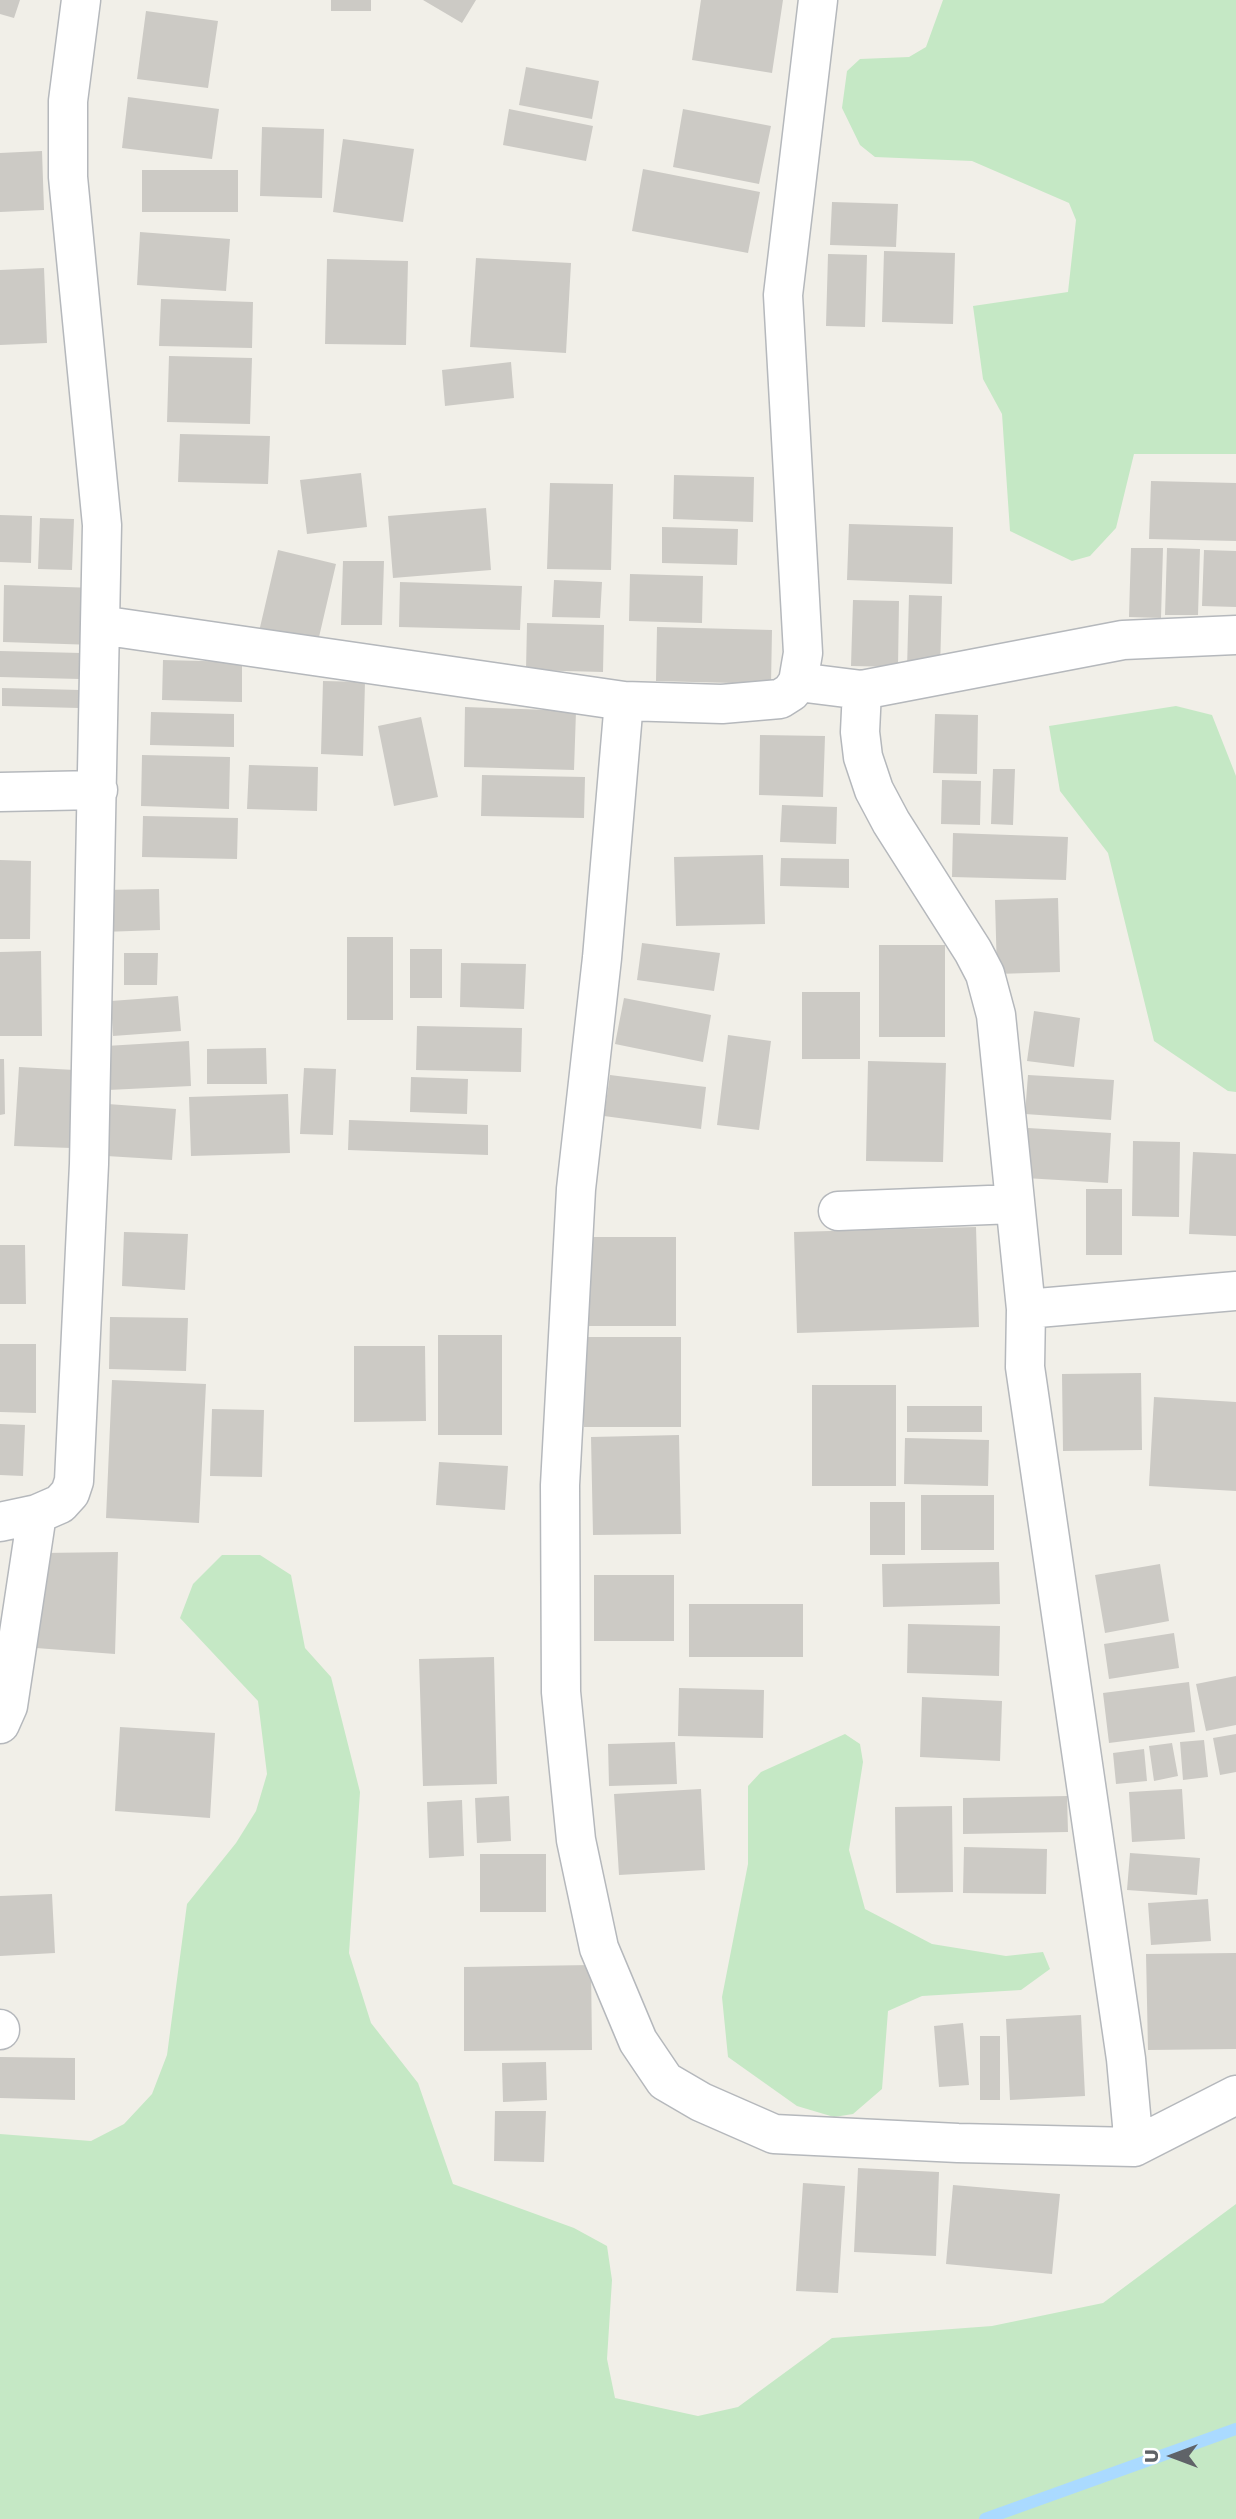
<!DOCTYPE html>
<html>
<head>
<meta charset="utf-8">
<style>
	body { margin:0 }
	#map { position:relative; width:1236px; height:2519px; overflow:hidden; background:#f1efe8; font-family:Rubik,sans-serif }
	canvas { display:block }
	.north { position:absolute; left:1138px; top:2421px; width:70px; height:70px; -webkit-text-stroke:5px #fff; paint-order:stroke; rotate:270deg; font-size:19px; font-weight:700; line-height:28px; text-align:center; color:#5f6368 }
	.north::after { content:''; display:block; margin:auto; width:24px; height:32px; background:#5f6368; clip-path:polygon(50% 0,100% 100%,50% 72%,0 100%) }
</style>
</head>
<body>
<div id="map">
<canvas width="1236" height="2519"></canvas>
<div class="north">U</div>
</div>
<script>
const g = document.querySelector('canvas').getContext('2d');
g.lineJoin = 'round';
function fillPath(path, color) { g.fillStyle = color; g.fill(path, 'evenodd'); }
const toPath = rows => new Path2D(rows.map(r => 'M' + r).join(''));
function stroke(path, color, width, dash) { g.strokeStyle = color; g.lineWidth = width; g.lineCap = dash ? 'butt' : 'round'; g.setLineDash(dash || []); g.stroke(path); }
const green = toPath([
	[943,0,1236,0,1236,454,1134,454,1116,528,1090,556,1072,561,1010,531,1002,414,983,379,973,306,1068,292,1076,220,1069,203,972,161,875,157,860,145,842,108,847,71,860,59,909,57,926,47],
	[1176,706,1212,715,1236,776,1236,1092,1228,1091,1154,1041,1108,853,1060,791,1049,726],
	[222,1555,260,1555,291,1575,305,1648,331,1677,360,1792,349,1953,371,2023,418,2083,453,2184,574,2228,607,2246,612,2280,607,2359,615,2398,698,2416,738,2407,832,2338,992,2326,1103,2303,1236,2204,1236,2519,0,2519,0,2134,91,2141,124,2124,152,2094,167,2055,187,1904,236,1843,256,1811,267,1774,258,1701,180,1618,193,1584],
	[845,1734,860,1744,863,1762,849,1850,865,1909,932,1944,1006,1956,1043,1952,1050,1969,1021,1990,922,1996,888,2011,882,2089,853,2114,834,2117,797,2106,728,2057,722,1997,748,1864,748,1786,761,1772]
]);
const stream = toPath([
	[985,2519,1236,2429]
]);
const building = toPath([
	[0,0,20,0,14,18,0,14],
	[331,0,371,0,371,11,331,11],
	[423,0,476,0,462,23],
	[701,0,783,0,772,73,692,60],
	[146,11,218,21,208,88,137,79],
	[526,67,599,81,592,119,519,105],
	[128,97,219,109,212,159,122,148],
	[509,109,593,126,586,161,503,145],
	[683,109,771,126,759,184,673,167],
	[262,127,324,129,322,198,260,196],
	[343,139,414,149,403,222,333,212],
	[42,151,44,210,0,212,0,153],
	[643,169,760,192,748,253,632,231],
	[142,170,238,170,238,212,142,212],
	[832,202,898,204,896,247,830,245],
	[140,232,230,239,226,291,137,285],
	[884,251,955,253,953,324,882,322],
	[828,254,867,255,865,327,826,326],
	[476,258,571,263,566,353,470,347],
	[327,259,408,261,406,345,325,344],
	[44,268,47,343,0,345,0,270],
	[161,299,253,302,252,348,159,346],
	[169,356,252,358,250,424,167,422],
	[511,362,514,398,445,406,442,370],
	[180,434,270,436,268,484,178,482],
	[361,473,367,527,307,534,300,480],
	[674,475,754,477,753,522,673,519],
	[1151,481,1236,483,1236,541,1149,539],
	[550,483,613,484,611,570,547,569],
	[486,508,491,570,393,578,388,516],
	[0,515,32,516,31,563,0,562],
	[40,518,74,519,72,570,38,569],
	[849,524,953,527,952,584,847,580],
	[662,527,738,529,737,565,662,563],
	[1131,548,1163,548,1161,618,1129,617],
	[1167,548,1200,549,1198,615,1165,615],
	[278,550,336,564,316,650,258,636],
	[1204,550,1236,551,1236,607,1202,606],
	[343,561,384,561,382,625,341,625],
	[630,574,703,576,702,623,629,621],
	[554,580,602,582,600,618,552,617],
	[400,582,522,586,520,630,399,627],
	[4,585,96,588,95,645,3,642],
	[909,595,942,596,940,670,907,669],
	[853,600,899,601,898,667,851,666],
	[527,623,604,625,603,672,526,670],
	[657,627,772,630,771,684,656,681],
	[0,651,81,653,80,679,0,677],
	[163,660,242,662,242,702,162,700],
	[323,681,365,682,363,756,321,754],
	[2,688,80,690,79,708,2,706],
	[465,707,576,711,574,770,464,767],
	[151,712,234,714,234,747,150,745],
	[935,714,978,715,977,774,933,773],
	[421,717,438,797,394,806,378,726],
	[760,735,825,736,823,797,759,795],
	[142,755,230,757,229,809,141,806],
	[249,765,318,767,317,811,247,809],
	[993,769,1015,769,1013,825,991,824],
	[482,775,585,777,584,818,481,816],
	[942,780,981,781,980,825,941,824],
	[782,805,837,807,836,844,780,842],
	[143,816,238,818,237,859,142,857],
	[953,833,1068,837,1066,880,952,877],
	[763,855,765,924,676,926,674,857],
	[781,858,849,859,849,888,780,886],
	[0,860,31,861,30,939,0,939],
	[159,889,160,930,102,932,102,890],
	[1058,898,1060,972,997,974,995,900],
	[347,937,393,937,393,1020,347,1020],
	[642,943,720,953,714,991,637,980],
	[879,945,945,945,945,1037,879,1037],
	[410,949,442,949,442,998,410,998],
	[41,951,42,1036,0,1036,0,952],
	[124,953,158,953,157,985,124,985],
	[461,963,526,964,524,1009,460,1007],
	[802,992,860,992,860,1059,802,1059],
	[178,996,181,1031,113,1036,111,1001],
	[624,998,711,1015,703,1062,615,1044],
	[1034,1011,1080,1018,1074,1067,1027,1061],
	[417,1026,522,1028,521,1072,416,1070],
	[728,1035,771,1041,759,1130,717,1125],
	[189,1041,191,1086,108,1090,106,1046],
	[266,1048,267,1084,207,1084,207,1049],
	[0,1059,4,1059,5,1114,0,1115],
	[868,1061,946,1063,943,1162,866,1161],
	[19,1067,75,1070,71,1148,14,1146],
	[304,1068,336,1069,333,1135,300,1134],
	[610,1075,706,1087,701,1129,604,1116],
	[1028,1075,1114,1080,1111,1120,1025,1114],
	[411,1077,468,1079,467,1114,410,1112],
	[288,1094,290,1153,191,1156,189,1097],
	[94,1103,176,1109,172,1160,90,1155],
	[349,1120,488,1125,488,1155,348,1150],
	[1028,1128,1111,1133,1108,1183,1025,1178],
	[1133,1141,1180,1142,1179,1217,1132,1216],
	[1193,1152,1236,1154,1236,1236,1189,1234],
	[1086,1189,1122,1189,1122,1255,1086,1255],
	[976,1227,979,1327,797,1333,794,1232],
	[124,1232,188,1234,185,1290,122,1286],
	[588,1237,676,1237,676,1326,588,1326],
	[0,1245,25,1245,26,1304,0,1304],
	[110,1317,188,1318,186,1371,109,1369],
	[438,1335,502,1335,502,1435,438,1435],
	[584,1337,681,1337,681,1427,584,1427],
	[0,1344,36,1344,36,1413,0,1412],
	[354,1346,425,1346,426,1421,354,1422],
	[1141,1373,1142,1450,1063,1451,1062,1374],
	[112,1380,206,1384,199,1523,106,1518],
	[812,1385,896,1385,896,1486,812,1486],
	[1154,1397,1236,1402,1236,1491,1149,1486],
	[907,1406,982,1406,982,1432,907,1432],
	[212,1409,264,1410,262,1477,210,1476],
	[0,1424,25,1425,23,1476,0,1475],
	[679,1435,681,1534,593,1535,591,1437],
	[905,1438,989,1440,988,1486,904,1484],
	[439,1462,508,1466,505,1510,436,1505],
	[921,1495,994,1495,994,1550,921,1550],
	[870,1502,905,1502,905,1555,870,1555],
	[118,1552,115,1654,36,1648,42,1553],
	[999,1562,1000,1604,883,1607,882,1564],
	[1160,1564,1169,1621,1105,1633,1095,1575],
	[594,1575,674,1575,674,1641,594,1641],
	[689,1604,803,1604,803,1657,689,1657],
	[908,1624,1000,1626,999,1676,907,1673],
	[1174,1633,1179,1668,1109,1679,1104,1644],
	[494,1657,497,1784,423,1786,419,1659],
	[1236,1676,1236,1725,1206,1731,1196,1684],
	[1189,1682,1195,1732,1109,1743,1103,1693],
	[679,1688,764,1690,763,1738,678,1736],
	[922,1697,1002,1701,1000,1761,920,1757],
	[120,1727,215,1733,210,1818,115,1811],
	[1236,1734,1236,1772,1220,1775,1213,1738],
	[1204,1740,1208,1777,1183,1780,1180,1742],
	[675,1742,677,1784,609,1786,608,1744],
	[1172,1743,1178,1776,1154,1781,1149,1746],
	[1144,1749,1147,1781,1116,1784,1113,1753],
	[701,1789,705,1870,619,1875,614,1794],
	[1182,1789,1185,1839,1132,1842,1129,1792],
	[509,1796,511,1841,477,1843,475,1798],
	[1067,1796,1068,1832,963,1834,963,1798],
	[462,1800,464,1856,429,1858,427,1802],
	[952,1806,953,1892,896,1893,895,1807],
	[964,1847,1047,1849,1046,1894,963,1893],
	[1130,1853,1200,1858,1197,1895,1127,1890],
	[480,1854,546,1854,546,1912,480,1912],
	[52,1894,55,1953,0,1956,0,1896],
	[1208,1899,1211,1941,1151,1945,1148,1903],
	[1236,1953,1236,2049,1148,2050,1146,1954],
	[591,1965,592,2050,464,2051,464,1967],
	[1081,2015,1085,2096,1010,2100,1006,2019],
	[963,2023,969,2085,939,2087,934,2026],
	[980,2036,1000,2036,1000,2100,980,2100],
	[0,2057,75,2058,75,2100,0,2098],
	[546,2062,547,2100,503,2102,502,2063],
	[495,2111,546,2111,544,2162,494,2161],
	[858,2168,939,2172,936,2256,854,2252],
	[803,2183,845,2186,838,2293,796,2291],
	[953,2185,1060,2194,1052,2274,946,2264]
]);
const minor = toPath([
	[818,0,783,295,803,653,798,682,791,692,780,699,722,704,624,701,602,958,576,1189,560,1485,561,1692,576,1840,599,1948,638,2041,665,2081,701,2102,774,2134,958,2143,1134,2147,1236,2095],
	[100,625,624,701],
	[798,682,862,690,1123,640,1236,635],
	[862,690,860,732,863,757,874,790,891,822,973,951,985,974,996,1015,1026,1309,1025,1367,1126,2059,1134,2147],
	[0,792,98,790],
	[838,1211,1014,1204],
	[1026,1309,1236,1291],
	[0,1522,37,1514,60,1504,70,1493,74,1481,89,1164,102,525,68,177,68,101,81,0],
	[0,1724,8,1706,37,1514],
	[0,2029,0,2030]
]);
fillPath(green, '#c5e8c5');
stroke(stream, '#aadaff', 12);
fillPath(building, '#cccac5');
stroke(minor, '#b5b8bc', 41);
stroke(minor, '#fff', 38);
</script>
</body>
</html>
